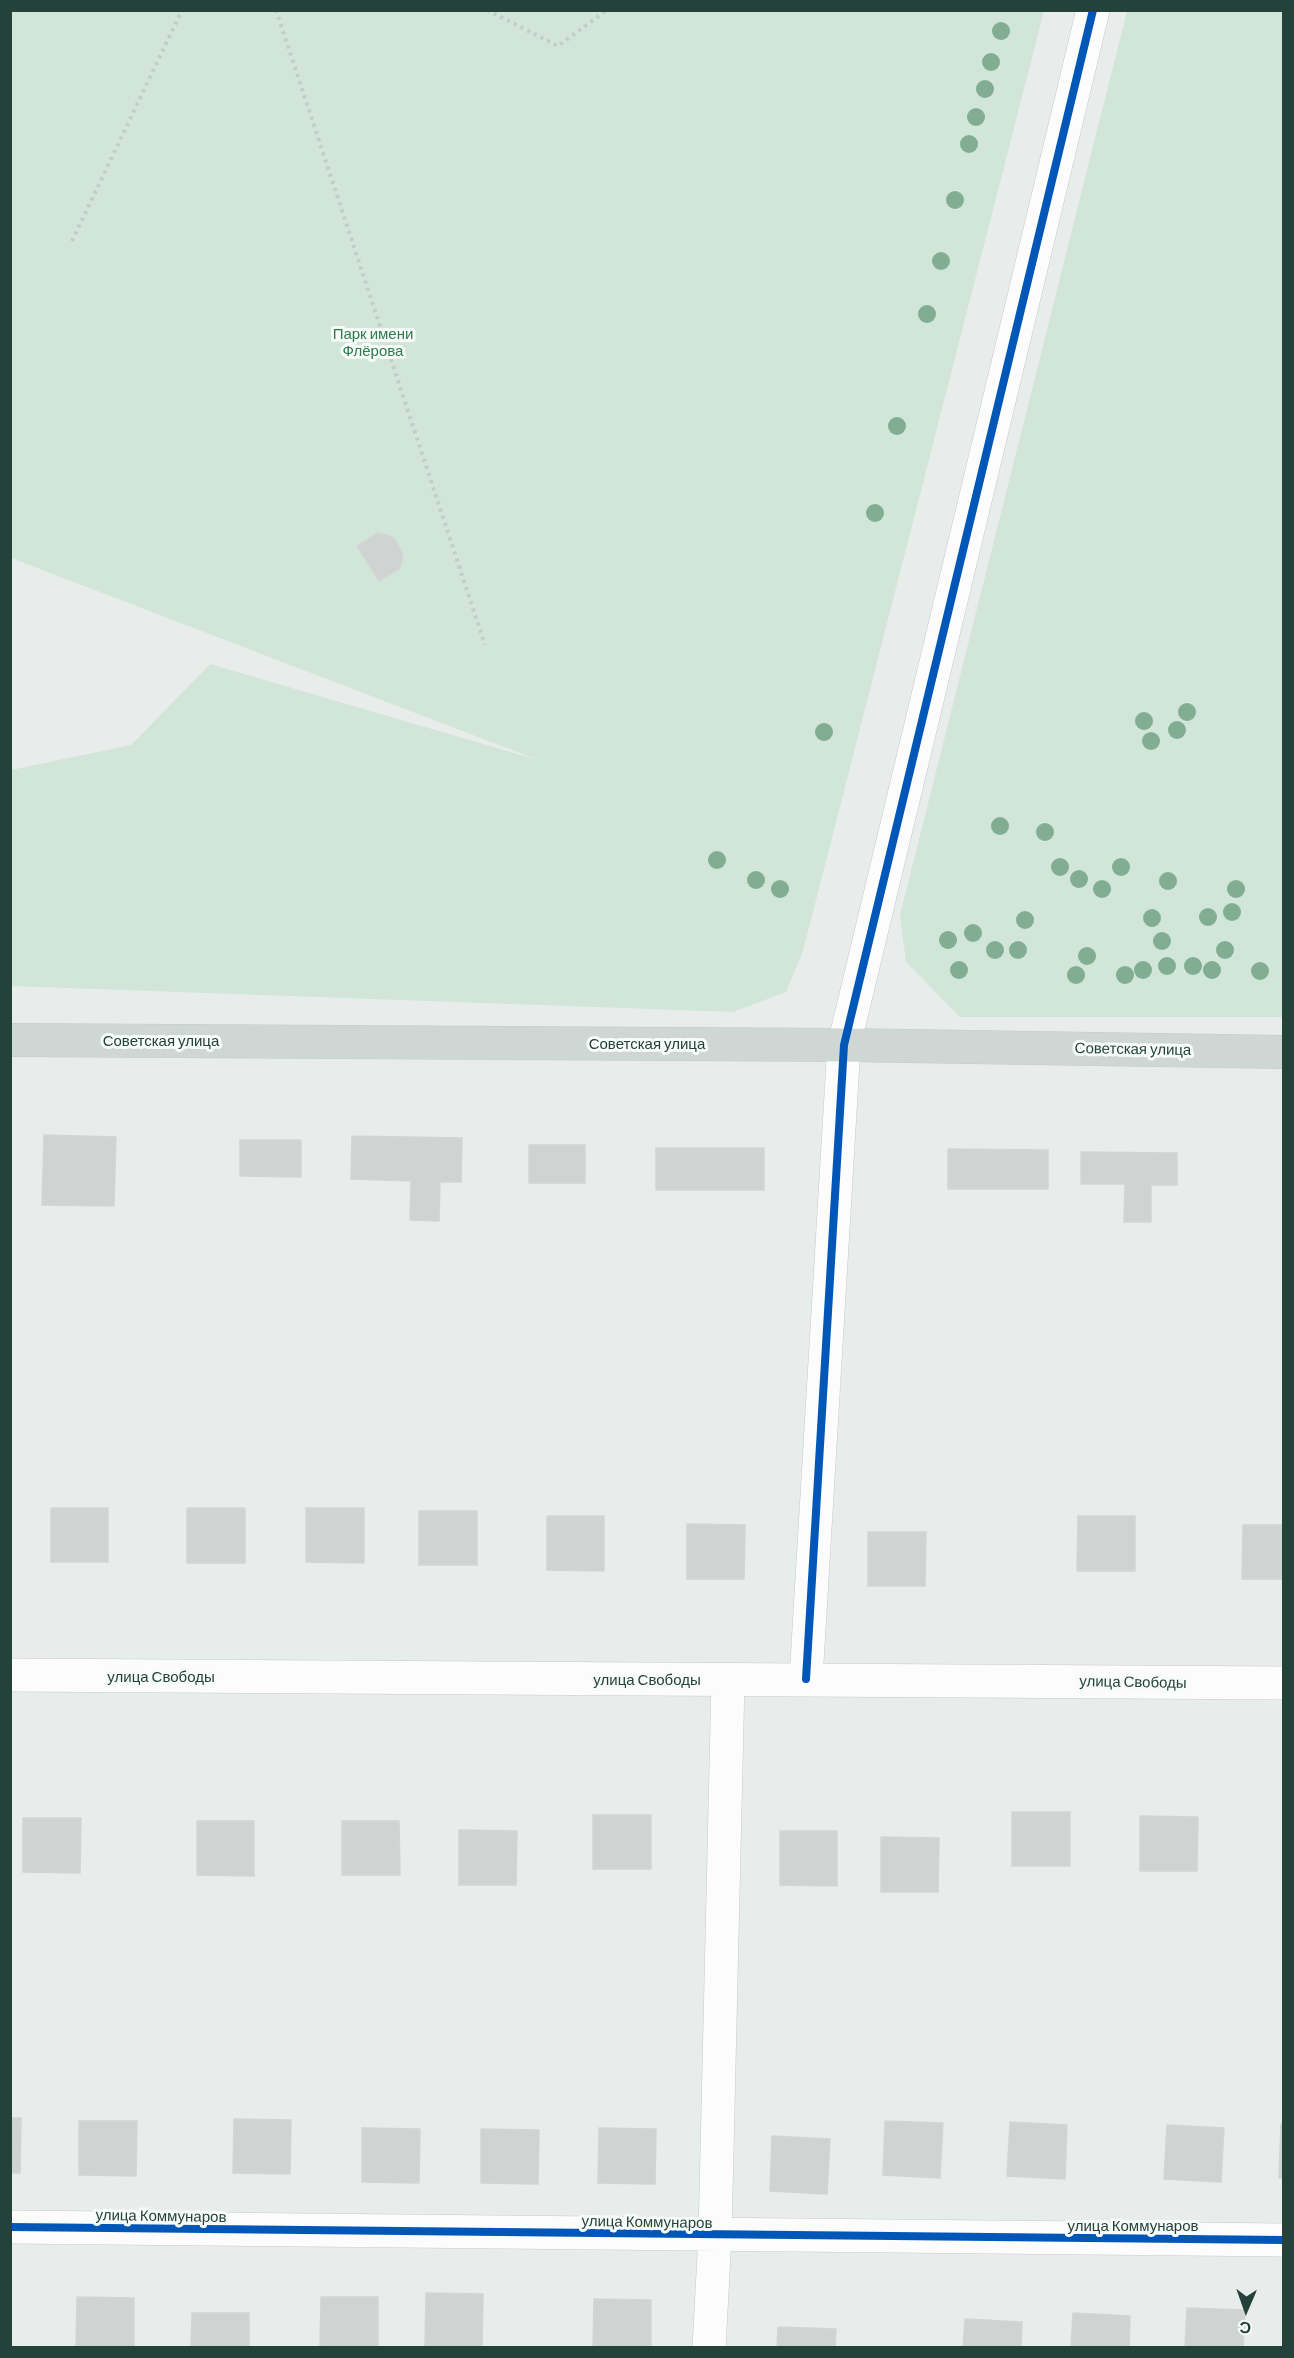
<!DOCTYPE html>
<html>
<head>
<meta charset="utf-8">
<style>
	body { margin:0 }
	#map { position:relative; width:1294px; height:2358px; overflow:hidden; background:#e8edeb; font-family:Barlow,sans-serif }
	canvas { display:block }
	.frame { position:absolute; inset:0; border:12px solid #24423a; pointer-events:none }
	.north { position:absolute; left:1216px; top:2280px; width:60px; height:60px; -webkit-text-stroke:4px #f7fbf9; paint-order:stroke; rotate:182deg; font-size:16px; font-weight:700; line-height:24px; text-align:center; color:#24423a }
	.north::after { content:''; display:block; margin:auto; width:21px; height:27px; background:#24423a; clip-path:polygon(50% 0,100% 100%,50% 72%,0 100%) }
</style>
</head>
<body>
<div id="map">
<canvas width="1294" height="2358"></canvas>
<div class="frame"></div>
<div class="north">С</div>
</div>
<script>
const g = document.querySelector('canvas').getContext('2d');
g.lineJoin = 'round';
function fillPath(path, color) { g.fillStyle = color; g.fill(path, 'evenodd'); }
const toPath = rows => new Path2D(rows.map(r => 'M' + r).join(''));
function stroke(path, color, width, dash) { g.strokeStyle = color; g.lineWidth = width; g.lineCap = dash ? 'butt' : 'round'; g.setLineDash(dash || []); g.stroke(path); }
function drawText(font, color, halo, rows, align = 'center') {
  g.font = font + ' Barlow,sans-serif'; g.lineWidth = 6; g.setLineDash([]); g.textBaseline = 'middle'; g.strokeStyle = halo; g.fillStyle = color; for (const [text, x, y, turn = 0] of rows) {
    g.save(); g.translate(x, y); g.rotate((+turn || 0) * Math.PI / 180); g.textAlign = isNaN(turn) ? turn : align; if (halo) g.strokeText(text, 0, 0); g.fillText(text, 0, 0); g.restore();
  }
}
const green = toPath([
	[11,11,1044,11,803,951,786,992,733,1012,11,986,11,770,131,745,210,664,538,760,11,558],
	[1127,11,1283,11,1283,1017,960,1017,906,962,900,915]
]);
const building = toPath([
	[378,533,393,537,403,554,400,568,379,581,357,546,378,533],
	[44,1135,116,1137,114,1206,42,1205,44,1135],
	[352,1136,462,1138,461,1182,440,1182,439,1221,410,1220,411,1181,351,1179,352,1136],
	[240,1140,301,1140,301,1177,240,1176,240,1140],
	[529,1145,585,1145,585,1183,529,1183,529,1145],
	[656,1148,764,1148,764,1190,656,1190,656,1148],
	[948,1149,1048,1150,1048,1189,948,1189,948,1149],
	[1081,1152,1177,1153,1177,1185,1151,1185,1151,1222,1124,1222,1125,1184,1081,1184,1081,1152],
	[51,1508,108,1508,108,1562,51,1562,51,1508],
	[187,1508,245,1508,245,1563,187,1563,187,1508],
	[306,1508,364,1508,364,1563,306,1562,306,1508],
	[419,1511,477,1511,477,1565,419,1565,419,1511],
	[547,1516,604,1516,604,1571,547,1570,547,1516],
	[1078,1516,1135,1516,1135,1571,1077,1571,1078,1516],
	[687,1524,745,1525,744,1579,687,1579,687,1524],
	[1243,1525,1284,1525,1284,1579,1242,1579,1243,1525],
	[868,1532,926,1532,925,1586,868,1586,868,1532],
	[1012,1812,1070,1812,1070,1866,1012,1866,1012,1812],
	[593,1815,651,1815,651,1869,593,1869,593,1815],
	[1140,1816,1198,1817,1197,1871,1140,1871,1140,1816],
	[23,1818,81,1818,80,1873,23,1872,23,1818],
	[197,1821,254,1821,254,1876,197,1875,197,1821],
	[342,1821,399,1821,400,1875,342,1875,342,1821],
	[459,1830,517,1831,516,1885,459,1885,459,1830],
	[780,1831,837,1831,837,1886,780,1885,780,1831],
	[881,1837,939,1838,938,1892,881,1892,881,1837],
	[10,2118,21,2118,20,2173,10,2173,10,2118],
	[234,2119,291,2120,290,2174,233,2173,234,2119],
	[79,2121,137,2121,136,2176,79,2175,79,2121],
	[885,2121,943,2123,940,2178,883,2175,885,2121],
	[1010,2122,1067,2125,1065,2179,1007,2176,1010,2122],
	[1281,2124,1284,2124,1284,2178,1279,2178,1281,2124],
	[1167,2125,1224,2128,1221,2182,1164,2179,1167,2125],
	[362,2128,420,2129,419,2183,362,2182,362,2128],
	[599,2128,656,2129,655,2184,598,2183,599,2128],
	[481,2129,539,2130,538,2184,481,2183,481,2129],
	[772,2136,830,2139,827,2194,770,2191,772,2136],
	[426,2293,483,2294,482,2348,425,2347,426,2293],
	[77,2297,134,2298,134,2348,76,2348,77,2297],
	[321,2297,378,2297,378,2348,320,2348,321,2297],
	[594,2299,651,2300,651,2348,593,2348,594,2299],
	[1187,2308,1245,2310,1243,2348,1185,2348,1187,2308],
	[192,2313,249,2313,249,2348,191,2348,192,2313],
	[1073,2313,1130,2316,1129,2348,1071,2348,1073,2313],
	[965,2319,1022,2322,1021,2348,963,2348,965,2319],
	[778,2327,836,2329,835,2348,777,2348,778,2327]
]);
const path = toPath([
	[276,10,485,645],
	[487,10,558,46,607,10],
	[72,241,182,10]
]);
const minor = toPath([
	[10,1675,1284,1683],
	[806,1679,844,1045,1093,10],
	[10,2227,1284,2240],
	[709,2348,715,2236,728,1681]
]);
const major = toPath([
	[10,1040,844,1045,1284,1052]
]);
const cycleway = toPath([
	[806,1679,844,1045,1093,10],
	[10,2227,1284,2240]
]);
const trees = [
	[1001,31],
	[991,62],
	[985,89],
	[976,117],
	[969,144],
	[955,200],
	[941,261],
	[927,314],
	[897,426],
	[875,513],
	[1187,712],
	[1144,721],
	[1177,730],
	[824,732],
	[1151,741],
	[1000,826],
	[1045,832],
	[717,860],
	[1060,867],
	[1121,867],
	[1079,879],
	[756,880],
	[1168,881],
	[780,889],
	[1102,889],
	[1236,889],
	[1232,912],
	[1208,917],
	[1152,918],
	[1025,920],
	[973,933],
	[948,940],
	[1162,941],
	[995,950],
	[1018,950],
	[1225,950],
	[1087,956],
	[1167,966],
	[1193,966],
	[959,970],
	[1143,970],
	[1212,970],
	[1260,971],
	[1076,975],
	[1125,975]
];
const parkNames = [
	["Парк имени",373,334],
	["Флёрова",373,351]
];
const streetNames = [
	["Советская улица",161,1041],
	["Советская улица",647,1044],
	["Советская улица",1133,1049,1],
	["улица Свободы",161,1677],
	["улица Свободы",647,1680],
	["улица Свободы",1133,1682,1],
	["улица Коммунаров",161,2216,1],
	["улица Коммунаров",647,2222,1],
	["улица Коммунаров",1133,2226]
];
fillPath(green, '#d1e6d8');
fillPath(building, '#cfd4d2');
stroke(building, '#d1d6d4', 1.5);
stroke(minor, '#c5cac8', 34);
stroke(major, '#c3ccc9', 34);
stroke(path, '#c3ccca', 4, [3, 4.5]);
stroke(minor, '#fcfcfc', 33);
stroke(major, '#cfd7d5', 33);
stroke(cycleway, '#0057b8', 8);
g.fillStyle = '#81ae93';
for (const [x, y] of trees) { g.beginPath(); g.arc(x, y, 9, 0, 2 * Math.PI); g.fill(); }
drawText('15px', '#2d7a4b', '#f7fbf9', parkNames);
drawText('15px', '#24423a', '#f7fbf9', streetNames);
</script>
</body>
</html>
